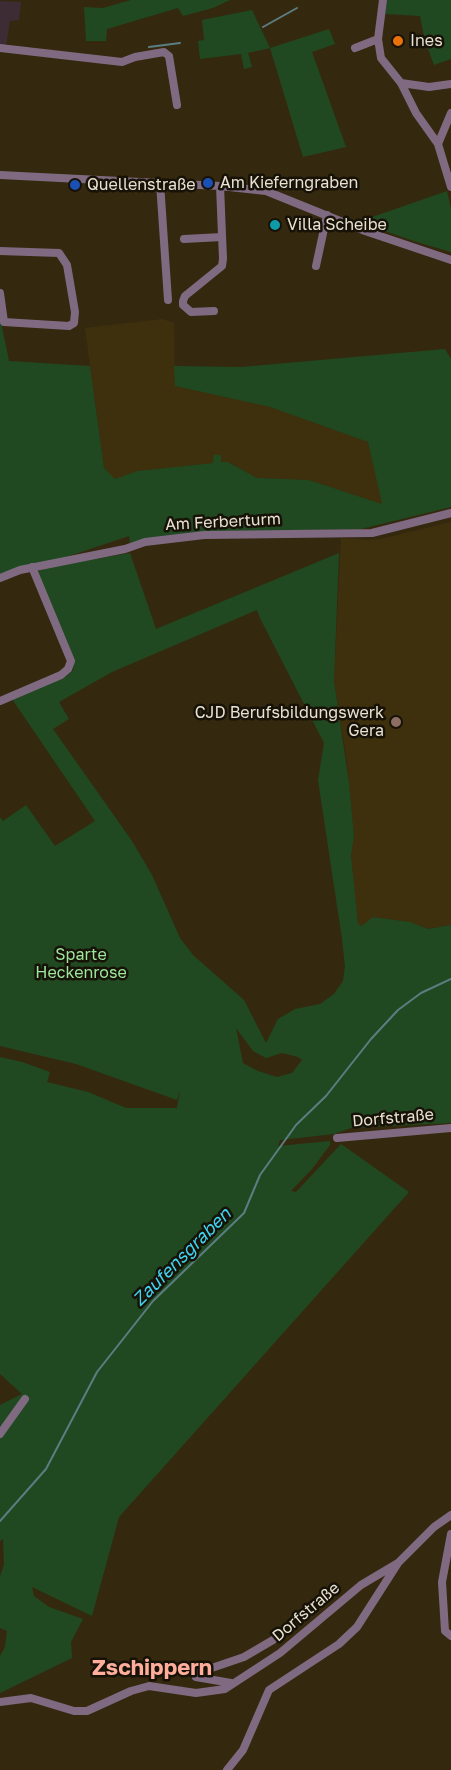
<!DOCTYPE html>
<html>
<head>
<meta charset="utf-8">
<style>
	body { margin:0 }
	canvas { display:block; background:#34280e }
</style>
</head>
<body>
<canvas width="451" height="1770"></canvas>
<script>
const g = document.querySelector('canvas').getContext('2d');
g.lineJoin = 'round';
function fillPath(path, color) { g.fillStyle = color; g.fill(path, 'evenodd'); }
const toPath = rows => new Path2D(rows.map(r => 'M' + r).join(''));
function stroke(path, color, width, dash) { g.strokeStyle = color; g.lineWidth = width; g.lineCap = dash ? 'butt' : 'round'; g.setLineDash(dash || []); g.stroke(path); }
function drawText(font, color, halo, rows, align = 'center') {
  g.font = font + ' "Golos Text",sans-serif'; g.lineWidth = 5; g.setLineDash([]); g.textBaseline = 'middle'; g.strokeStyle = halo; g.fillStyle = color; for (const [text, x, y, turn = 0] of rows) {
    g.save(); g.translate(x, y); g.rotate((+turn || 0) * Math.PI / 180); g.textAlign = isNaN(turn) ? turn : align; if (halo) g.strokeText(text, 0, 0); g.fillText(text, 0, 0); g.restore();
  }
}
const built = toPath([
	[162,319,174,323,175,386,270,407,368,442,382,504,309,480,257,478,229,462,221,462,221,455,214,463,137,471,115,480,104,468,85,328],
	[451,522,451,925,428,929,410,922,373,917,362,927,358,925,353,877,351,854,354,836,347,762,334,681,341,538,368,540,381,539]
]);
const industrial = toPath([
	[0,1,21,2,19,20,10,21,6,46,0,45]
]);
const green = toPath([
	[131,0,230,0,213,8,183,16,178,8,107,29,106,41,86,41,84,7,103,8],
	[387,0,451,0,451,59,434,65,425,41,420,16,385,14],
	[252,10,270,48,329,29,335,44,312,52,346,147,303,157,270,48,248,53,252,67,244,69,241,54,200,59,198,41,204,40,202,20],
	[447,191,451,209,451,252,420,243,358,222],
	[0,317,9,361,90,366,104,468,115,479,137,471,213,463,214,455,221,455,221,462,228,462,257,478,309,480,382,504,368,442,270,407,175,386,174,366,241,367,445,349,451,359,451,507,361,529,197,532,130,543,129,536,63,558,0,574],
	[130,553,156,629,339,553,334,681,349,783,354,836,351,855,358,924,362,926,373,917,410,922,428,929,451,925,451,1123,351,1128,334,1134,280,1140,278,1146,330,1141,330,1145,312,1169,291,1191,296,1192,341,1144,409,1192,119,1517,92,1616,32,1587,34,1596,49,1607,83,1619,71,1642,72,1658,0,1693,0,1656,5,1647,7,1631,0,1628,0,1577,4,1564,3,1539,0,1541,0,1438,3,1434,0,1433,0,1405,22,1394,0,1374,0,1057,22,1062,50,1072,47,1082,88,1092,126,1108,177,1108,180,1090,177,1100,76,1064,0,1046,0,817,3,821,26,805,55,846,95,821,12,699,67,676,73,670,74,662,39,577,39,571,45,568],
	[257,610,260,618,324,743,318,780,342,939,345,966,343,981,334,994,320,1004,295,1009,278,1019,266,1043,244,1000,193,955,180,938,152,875,132,841,53,729,69,719,59,702,112,672],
	[236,1028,253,1051,266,1058,282,1053,298,1057,302,1060,292,1073,277,1077,258,1071,243,1063]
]);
const stream = toPath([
	[263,27,297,8],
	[149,47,180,43],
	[0,1521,46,1469,97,1372,153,1301,244,1213,260,1175,296,1125,326,1096,371,1039,398,1010,421,993,451,979]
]);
const minor = toPath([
	[383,0,378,39,381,58,401,83,416,113,438,144],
	[0,48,122,62,135,57,164,52,169,56,177,105],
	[355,48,378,39],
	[401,83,429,87,451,84],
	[451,113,438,144,451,187],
	[0,175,220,186,266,191,365,231,451,260],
	[160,183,168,300],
	[184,239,222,237],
	[0,251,59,253,67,265,75,312,74,323,69,326,4,322,0,293],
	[316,266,327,215],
	[214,311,191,312,183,305,183,301,185,296,222,266,223,259,220,186],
	[0,578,20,570,125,549,145,542,204,535,372,533,451,513],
	[0,701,61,675,68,669,71,661,32,567],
	[337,1138,451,1128],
	[0,1434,25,1399],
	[451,1534,442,1582,445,1631,451,1636],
	[196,1677,200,1672,244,1657,273,1640],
	[196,1677,231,1683],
	[0,1702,31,1698,74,1711,87,1711,131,1691,149,1686,196,1693,225,1689,280,1653,361,1585,398,1563],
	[227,1770,243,1750,269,1690,339,1644,357,1627,398,1563,434,1527,451,1515]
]);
const markers = [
	[398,41,6,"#e8710a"],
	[208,183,6,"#1a4fb4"],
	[75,185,6,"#1a4fb4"],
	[275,225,6,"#0f9aa8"],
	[396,722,6,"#8d6e63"]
];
const poiNames = [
	["Ines",410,41],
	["Am Kieferngraben",220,183],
	["Quellenstraße",87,185],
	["Villa Scheibe",287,225],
	["CJD Berufsbildungswerk",384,713,"right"],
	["Gera",384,731,"right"]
];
const streetNames = [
	["Am Ferberturm",223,522,-3],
	["Dorfstraße",393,1118,-5],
	["Dorfstraße",306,1612,-40]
];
const parkNames = [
	["Sparte",81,955],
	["Heckenrose",81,973]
];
const waterNames = [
	["Zaufensgraben",182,1257,-45]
];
const districtNames = [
	["Zschippern",152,1668]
];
fillPath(built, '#3f300d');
fillPath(industrial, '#3d2c34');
fillPath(green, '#204921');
stroke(stream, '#5a7e81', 2);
stroke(minor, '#7f6a82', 8);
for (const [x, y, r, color] of markers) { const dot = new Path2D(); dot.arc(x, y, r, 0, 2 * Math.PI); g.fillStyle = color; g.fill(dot); stroke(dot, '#171207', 2); }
drawText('16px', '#e9e1d2', '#171207', poiNames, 'left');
drawText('16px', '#e9e1d2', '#171207', streetNames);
drawText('16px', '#9be79b', '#171207', parkNames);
drawText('italic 18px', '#3fd4f3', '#171207', waterNames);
drawText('bold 22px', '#ffae9b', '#171207', districtNames);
</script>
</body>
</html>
